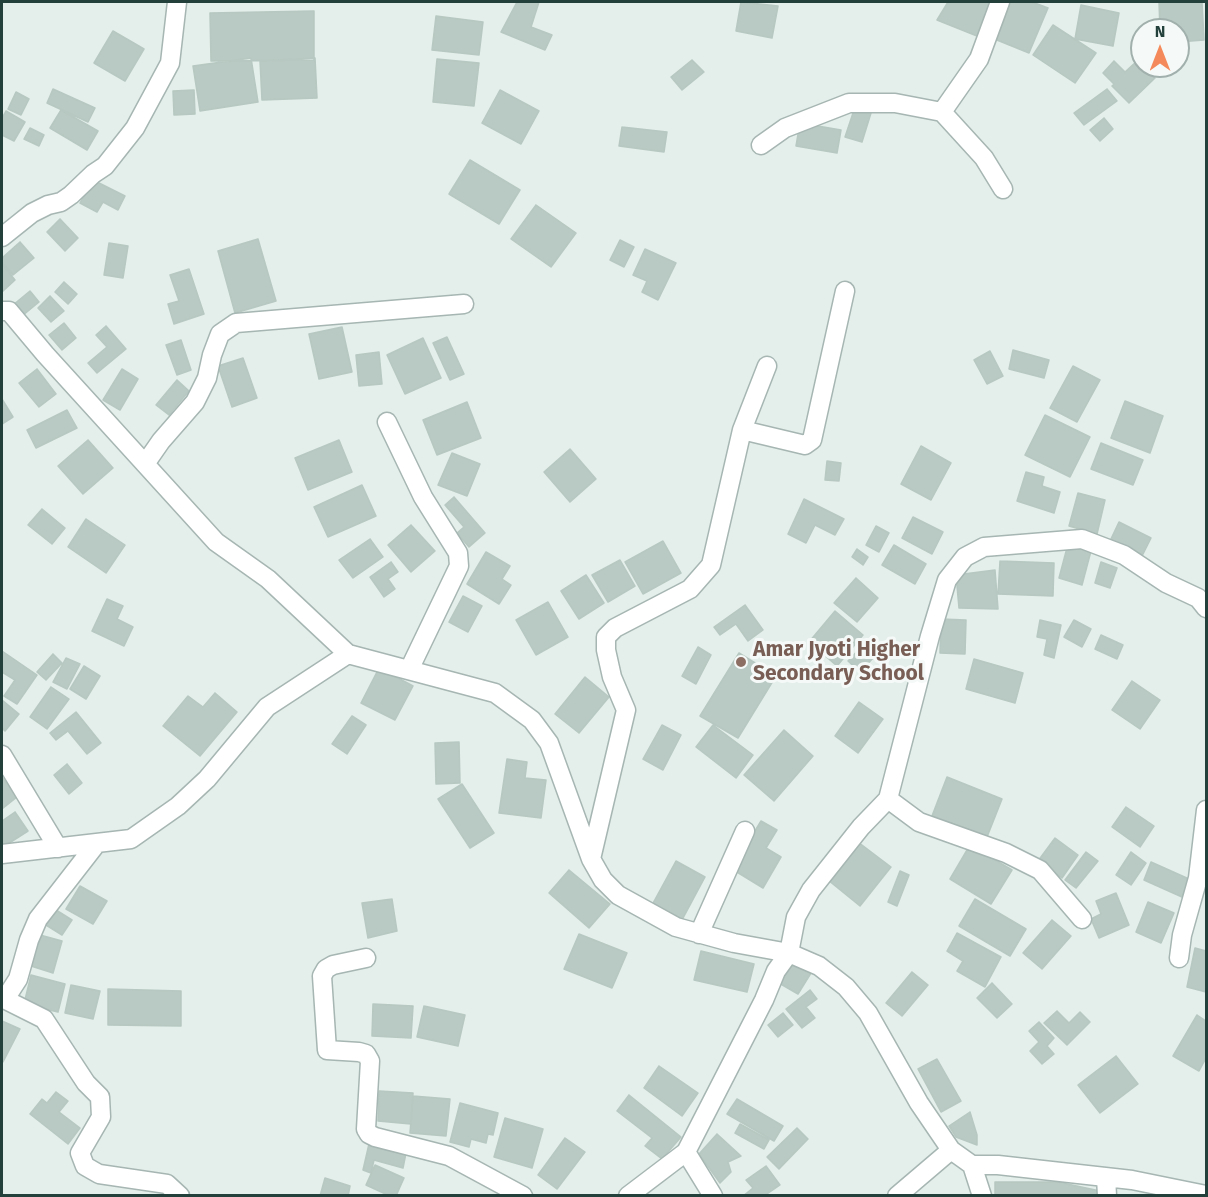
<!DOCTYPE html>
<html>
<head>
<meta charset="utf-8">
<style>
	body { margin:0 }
	#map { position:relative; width:1208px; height:1197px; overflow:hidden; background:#e4eeea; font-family:"Fira Sans",sans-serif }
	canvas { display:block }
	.frame { position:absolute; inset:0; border:3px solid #23403a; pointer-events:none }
	.north { position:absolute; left:1130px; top:18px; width:60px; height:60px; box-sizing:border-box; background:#f5faf8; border:2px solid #a1b0ac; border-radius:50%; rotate:0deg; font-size:16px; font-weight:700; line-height:24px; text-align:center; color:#23403a }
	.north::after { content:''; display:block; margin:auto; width:21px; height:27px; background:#f48a5b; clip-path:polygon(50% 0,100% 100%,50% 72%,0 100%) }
</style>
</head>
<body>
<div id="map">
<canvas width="1208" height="1197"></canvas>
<div class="frame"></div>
<div class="north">N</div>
</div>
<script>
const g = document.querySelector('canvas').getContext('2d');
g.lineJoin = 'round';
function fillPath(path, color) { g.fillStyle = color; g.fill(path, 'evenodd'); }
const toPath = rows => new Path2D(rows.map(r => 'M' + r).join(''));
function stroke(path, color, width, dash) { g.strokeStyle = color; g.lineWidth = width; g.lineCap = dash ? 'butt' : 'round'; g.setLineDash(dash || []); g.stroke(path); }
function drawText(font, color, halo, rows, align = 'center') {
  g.font = font + ' "Fira Sans",sans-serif'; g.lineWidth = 6; g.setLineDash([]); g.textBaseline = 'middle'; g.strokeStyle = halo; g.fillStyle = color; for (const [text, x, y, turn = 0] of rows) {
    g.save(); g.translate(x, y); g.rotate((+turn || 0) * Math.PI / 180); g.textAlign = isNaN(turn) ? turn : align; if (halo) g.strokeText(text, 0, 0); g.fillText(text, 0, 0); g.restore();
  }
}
const building = toPath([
	[517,2,539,2,531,27,552,35,545,50,501,32,517,2],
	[741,2,778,6,772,38,736,31,741,2],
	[948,2,989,2,982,38,937,20,948,2],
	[1007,2,1032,2,1048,8,1029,53,992,38,1007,2],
	[1159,2,1202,2,1204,40,1178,42,1178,30,1160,30,1159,2],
	[1081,5,1119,13,1113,46,1075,39,1081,5],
	[314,11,314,60,211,61,210,13,314,11],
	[436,16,483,22,479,55,432,50,436,16],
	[1053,25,1096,53,1075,83,1033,55,1053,25],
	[113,31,144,49,125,81,94,63,113,31],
	[251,58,258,102,200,111,193,66,251,58],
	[315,58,317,98,262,100,260,61,315,58],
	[437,59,479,63,474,106,433,102,437,59],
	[692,60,704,72,682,90,671,77,692,60],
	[1114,61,1125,72,1137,61,1155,78,1129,103,1112,86,1114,84,1103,73,1114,61],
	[53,89,95,108,88,122,47,103,53,89],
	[1107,89,1117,101,1084,125,1074,113,1107,89],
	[194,90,195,114,174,115,173,91,194,90],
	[500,90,539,111,521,144,482,123,500,90],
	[16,92,29,99,21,115,8,109,16,92],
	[855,107,871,113,862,142,845,137,855,107],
	[61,110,98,131,87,150,50,128,61,110],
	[6,111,25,122,14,141,2,135,2,118,6,111],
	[1104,118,1113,129,1100,141,1090,130,1104,118],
	[800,123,841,130,837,153,796,146,800,123],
	[622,127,667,132,664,152,619,146,622,127],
	[30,128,44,135,39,146,24,139,30,128],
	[470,160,520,190,499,224,449,194,470,160],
	[93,180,125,196,118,210,103,202,97,212,80,203,93,180],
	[536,205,576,233,551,267,511,239,536,205],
	[60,219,78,238,65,251,47,232,60,219],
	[258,239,276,301,235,313,218,251,258,239],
	[620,240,634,247,624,267,610,260,620,240],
	[20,242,34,258,13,275,2,262,2,258,20,242],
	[109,243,128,246,123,278,104,275,109,243],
	[645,249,676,263,658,300,642,292,647,281,633,275,645,249],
	[2,264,15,280,2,292,2,264],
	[189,269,204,314,174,324,168,304,179,301,170,275,189,269],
	[64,282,77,294,68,304,55,292,64,282],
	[30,291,39,302,22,316,13,305,30,291],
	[50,296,64,311,51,322,38,308,50,296],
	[64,323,76,338,62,350,49,335,64,323],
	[106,326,126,349,97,373,88,363,107,347,96,335,106,326],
	[342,327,352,372,319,379,309,334,342,327],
	[447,337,464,374,450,380,433,343,447,337],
	[423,338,441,378,405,394,387,355,423,338],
	[181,340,191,370,177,375,166,345,181,340],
	[1013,350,1049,360,1044,378,1009,369,1013,350],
	[990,351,1003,376,987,384,974,360,990,351],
	[379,352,382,384,359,386,356,355,379,352],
	[243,358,257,398,232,407,218,366,243,358],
	[1073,366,1100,380,1077,422,1050,408,1073,366],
	[37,369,56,394,39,407,19,383,37,369],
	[122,369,138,379,120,410,103,400,122,369],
	[177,380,189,391,169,415,156,405,177,380],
	[2,399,13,417,2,424,2,399],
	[1125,401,1163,416,1150,453,1111,438,1125,401],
	[467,402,481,438,437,455,423,420,467,402],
	[67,410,77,428,36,448,27,430,67,410],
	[1045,415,1090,437,1070,477,1025,455,1045,415],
	[88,440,113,468,83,494,58,466,88,440],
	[339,440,352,472,308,490,295,458,339,440],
	[1101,443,1143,460,1133,485,1091,469,1101,443],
	[921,446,951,463,931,500,901,484,921,446],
	[570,449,596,479,570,502,544,472,570,449],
	[452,453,480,464,467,496,438,485,452,453],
	[827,461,841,463,839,481,825,480,827,461],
	[1026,472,1044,477,1042,486,1060,492,1054,513,1017,501,1026,472],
	[362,485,376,516,328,537,314,507,362,485],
	[1078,493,1105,500,1097,534,1069,526,1078,493],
	[454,497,485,533,469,547,457,533,464,527,445,505,454,497],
	[804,499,844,519,835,535,815,525,806,543,788,534,804,499],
	[42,509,65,528,52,544,28,525,42,509],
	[913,517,943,532,932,554,902,538,913,517],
	[86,519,125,545,106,573,68,547,86,519],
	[1119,522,1151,538,1142,556,1110,541,1119,522],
	[411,525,435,551,411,572,388,545,411,525],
	[876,526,889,533,879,552,866,545,876,526],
	[370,539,383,557,353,578,339,560,370,539],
	[663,541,681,573,643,594,625,562,663,541],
	[1068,544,1091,551,1082,585,1059,578,1068,544],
	[894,545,926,564,915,584,882,565,894,545],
	[857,549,868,557,863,565,852,557,857,549],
	[486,552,510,566,502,579,511,585,499,604,467,584,486,552],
	[620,560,635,586,608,602,592,575,620,560],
	[1000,561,1054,563,1053,596,998,594,1000,561],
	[391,562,398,572,388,579,395,589,384,597,370,577,391,562],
	[1101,562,1117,568,1110,588,1095,583,1101,562],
	[995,570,998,609,959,608,956,575,995,570],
	[586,575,604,603,579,619,561,591,586,575],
	[856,578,878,598,857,622,834,603,856,578],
	[463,596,482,606,468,632,449,622,463,596],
	[107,599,123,606,117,619,133,627,124,646,92,631,107,599],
	[548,602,568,637,536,655,516,620,548,602],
	[745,605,763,630,748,641,736,624,720,635,714,627,745,605],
	[835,611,863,635,837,666,809,642,835,611],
	[941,619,966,620,965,654,940,653,941,619],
	[1040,620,1061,625,1054,658,1044,655,1047,639,1037,637,1040,620],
	[1074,620,1091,629,1082,647,1064,637,1074,620],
	[1101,635,1123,645,1117,659,1095,649,1101,635],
	[862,646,874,657,860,672,848,661,862,646],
	[698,647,711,655,696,684,682,676,698,647],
	[2,651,37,675,17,704,4,696,15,680,2,672,2,651],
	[739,653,776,676,738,738,700,716,739,653],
	[53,654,62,663,46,680,37,672,53,654],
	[66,658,80,664,67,689,53,682,66,658],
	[974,659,1023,673,1015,703,966,689,974,659],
	[84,666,100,676,86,699,70,689,84,666],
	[379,668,413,686,395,720,361,703,379,668],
	[585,677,609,697,579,733,555,714,585,677],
	[1132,681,1160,700,1140,729,1112,710,1132,681],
	[51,687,69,699,47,729,30,717,51,687],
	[215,693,237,712,200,756,163,726,188,696,203,707,215,693],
	[2,700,19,714,5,731,2,728,2,700],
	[859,702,883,719,858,753,835,736,859,702],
	[76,712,101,743,87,754,68,731,56,740,50,733,76,712],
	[352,716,366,725,347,754,332,744,352,716],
	[662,725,681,735,663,770,643,759,662,725],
	[713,725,753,755,736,778,696,747,713,725],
	[784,730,813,756,774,801,744,775,784,730],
	[459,742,460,783,436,784,435,743,459,742],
	[507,759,527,762,525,778,546,780,541,818,499,813,507,759],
	[67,764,82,783,69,794,54,775,67,764],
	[2,777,17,797,2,809,2,777],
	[947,777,1002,799,987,837,932,816,947,777],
	[462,784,494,833,470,848,438,799,462,784],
	[1126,807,1154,826,1140,847,1112,827,1126,807],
	[15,812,28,831,3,847,2,821,15,812],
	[761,821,777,830,766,848,781,857,763,888,732,869,761,821],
	[1055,838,1078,855,1062,878,1038,861,1055,838],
	[858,842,891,867,860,906,828,880,858,842],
	[970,845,1012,870,991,904,950,879,970,845],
	[1086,852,1098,861,1076,888,1065,880,1086,852],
	[1131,852,1146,863,1131,885,1116,875,1131,852],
	[676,861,705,877,682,920,652,905,676,861],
	[1151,862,1189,879,1182,897,1144,880,1151,862],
	[569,870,610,904,589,928,549,893,569,870],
	[900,871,909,875,897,906,888,902,900,871],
	[80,886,107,901,93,924,66,909,80,886],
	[1116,893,1129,925,1099,938,1091,919,1101,914,1096,901,1116,893],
	[392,899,397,931,368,938,362,903,392,899],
	[975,899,1026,929,1010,956,959,926,975,899],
	[1148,902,1174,913,1161,943,1136,932,1148,902],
	[56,910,72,920,62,935,46,925,56,910],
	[1052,920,1071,936,1042,969,1023,953,1052,920],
	[957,933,1001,957,985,987,957,971,963,961,947,951,957,933],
	[579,934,627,953,612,988,564,969,579,934],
	[40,935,62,941,53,973,31,966,40,935],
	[1195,948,1206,951,1206,992,1187,987,1195,948],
	[701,951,754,964,747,992,694,980,701,951],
	[791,962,811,973,798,994,779,983,791,962],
	[912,972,928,985,902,1016,886,1003,912,972],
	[31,975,65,984,58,1012,24,1004,31,975],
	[992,983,1012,1004,997,1018,977,998,992,983],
	[71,985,100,991,93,1019,65,1013,71,985],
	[108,989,181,991,181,1026,108,1025,108,989],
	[810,990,817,999,806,1007,815,1018,802,1028,786,1009,810,990],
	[373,1004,413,1006,411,1038,372,1036,373,1004],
	[424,1006,465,1015,458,1046,417,1037,424,1006],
	[1057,1011,1069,1023,1080,1012,1090,1022,1067,1045,1044,1023,1057,1011],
	[783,1013,793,1025,778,1037,768,1025,783,1013],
	[1197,1015,1206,1021,1206,1058,1199,1071,1173,1056,1197,1015],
	[2,1021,20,1029,3,1062,2,1061,2,1021],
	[1039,1022,1054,1038,1047,1046,1054,1054,1042,1064,1030,1051,1039,1042,1029,1031,1039,1022],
	[1116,1056,1138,1084,1100,1113,1078,1085,1116,1056],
	[937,1059,961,1101,941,1112,918,1069,937,1059],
	[659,1066,698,1093,682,1116,644,1088,659,1066],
	[379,1091,413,1093,411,1124,378,1121,379,1091],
	[56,1092,68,1101,59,1112,80,1128,68,1144,30,1114,42,1099,47,1103,56,1092],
	[629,1095,681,1137,662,1159,645,1146,652,1138,617,1111,629,1095],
	[413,1096,450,1099,446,1136,410,1133,413,1096],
	[737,1099,783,1126,774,1141,727,1114,737,1099],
	[460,1103,498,1113,493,1135,488,1134,486,1143,471,1139,469,1147,450,1142,460,1103],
	[970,1112,977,1135,977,1145,956,1137,949,1126,970,1112],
	[505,1118,543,1129,532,1168,494,1157,505,1118],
	[740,1124,769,1140,764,1149,735,1133,740,1124],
	[797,1128,808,1139,779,1169,767,1157,797,1128],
	[717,1134,741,1156,728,1162,731,1172,720,1183,699,1154,717,1134],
	[565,1138,585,1152,557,1189,538,1175,565,1138],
	[369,1144,406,1153,403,1168,374,1160,371,1173,363,1170,369,1144],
	[375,1165,404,1178,396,1196,390,1196,366,1185,375,1165],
	[766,1166,780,1185,764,1196,743,1196,753,1188,746,1180,766,1166],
	[325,1178,350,1186,348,1196,320,1196,325,1178],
	[995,1182,1058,1182,1100,1191,1099,1196,995,1196,995,1182]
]);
const minor = toPath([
	[942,112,984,158,1003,189],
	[761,145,785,128,849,103,895,103,942,112,979,59,1000,2],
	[2,237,32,213,48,205,61,202,71,195,93,174,105,166,135,128,170,63,177,2],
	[2,311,9,311,45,354,216,542,268,579,348,654,495,693,532,720,549,743,591,859,603,880,618,895,676,927,734,943,789,953,819,966,846,987,868,1013,919,1103,951,1150,972,1165,998,1165,1132,1180,1206,1195],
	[387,422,423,497,458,553,459,566,409,670],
	[742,430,805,445,812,440,845,291],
	[145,464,161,441,195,402,207,378,212,355,220,334,236,323,464,304],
	[2,755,58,848],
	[888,799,919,822,1006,853,1040,870,1082,919],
	[2,854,131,839,178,806,207,779,267,707,348,654],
	[591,859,626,710,612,677,606,650,606,637,615,628,690,589,711,565,742,430,767,366],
	[699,934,745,831],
	[366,958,333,965,326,969,322,976,327,1050,359,1052,366,1054,370,1061,366,1129,369,1134,375,1137,449,1156,523,1196],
	[1179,958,1182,935,1198,878,1206,810],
	[2,998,44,1019,86,1083,100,1097,101,1117,80,1153,85,1166,99,1174,167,1184,180,1196],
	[5,999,18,979,29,940,38,919,97,843],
	[686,1152,713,1196],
	[972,1165,982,1196],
	[1106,1177,1107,1196],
	[628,1196,686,1152,764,1000,776,971,789,953,796,917,811,890,861,827,888,799,930,636,947,580,965,557,984,547,1082,539,1124,555,1166,583,1198,598,1206,608],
	[897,1196,951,1150]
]);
const markers = [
	[741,662,6,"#8d6e63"]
];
const educationNames = [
	["Amar Jyoti Higher",753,650],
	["Secondary School",753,674]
];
fillPath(building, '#b9c9c3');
stroke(building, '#b6c8c1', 1.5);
stroke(minor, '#a6b6b2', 21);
stroke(minor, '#fff', 18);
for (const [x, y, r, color] of markers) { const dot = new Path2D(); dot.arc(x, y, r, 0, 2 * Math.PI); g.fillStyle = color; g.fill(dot); stroke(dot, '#f5faf8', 2); }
drawText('bold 21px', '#785e54', '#f5faf8', educationNames, 'left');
</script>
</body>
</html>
